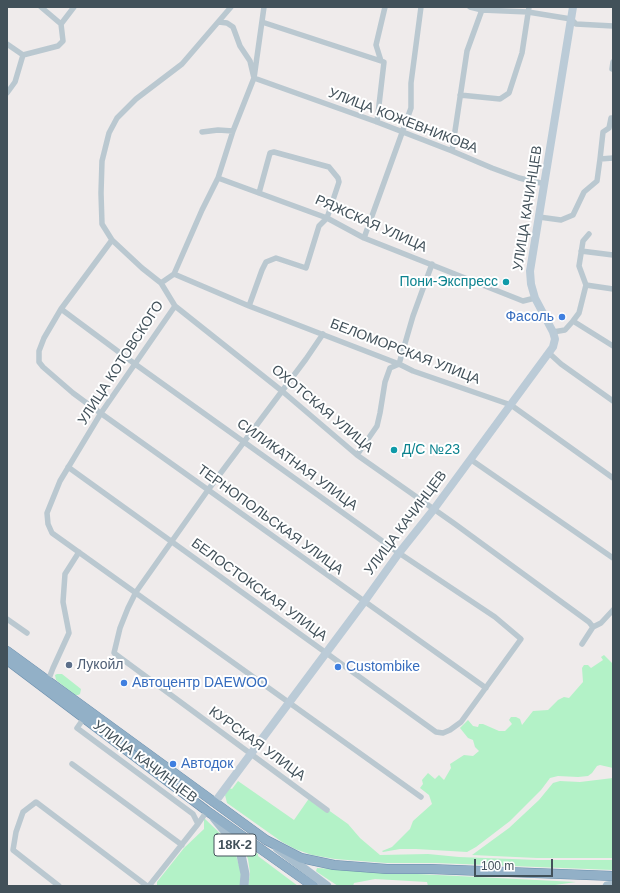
<!DOCTYPE html>
<html>
<head>
<meta charset="utf-8">
<style>
	body { margin:0 }
	#map { position:relative; width:620px; height:893px; overflow:hidden; background:#efebeb; font-family:Arial,sans-serif }
	canvas { display:block }
	.frame { position:absolute; inset:0; border:8px solid #42515a; pointer-events:none }
	.scale { position:absolute; left:474px; top:859px; width:79px; height:18px; box-sizing:border-box; border:2px solid #42515a; border-top:0; padding-left:5px; font-size:12px; line-height:14px; white-space:nowrap; color:#42515a; -webkit-text-stroke:3px #fff; paint-order:stroke }
</style>
</head>
<body>
<div id="map">
<canvas width="620" height="893"></canvas>
<div class="frame"></div>
<div class="scale">100 m</div>
</div>
<script>
const g = document.querySelector('canvas').getContext('2d');
g.lineJoin = 'round';
function fillPath(path, color) { g.fillStyle = color; g.fill(path, 'evenodd'); }
const toPath = rows => new Path2D(rows.map(r => 'M' + r).join(''));
function stroke(path, color, width, dash) { g.strokeStyle = color; g.lineWidth = width; g.lineCap = dash ? 'butt' : 'round'; g.setLineDash(dash || []); g.stroke(path); }
function drawText(font, color, halo, rows, align = 'center') {
  g.font = font + ' Arial,sans-serif'; g.lineWidth = 4; g.setLineDash([]); g.textBaseline = 'middle'; g.strokeStyle = halo; g.fillStyle = color; for (const [text, x, y, turn = 0] of rows) {
    g.save(); g.translate(x, y); g.rotate((+turn || 0) * Math.PI / 180); g.textAlign = isNaN(turn) ? turn : align; if (halo) g.strokeText(text, 0, 0); g.fillText(text, 0, 0); g.restore();
  }
}
const green = toPath([
	[604,655,612,663,613,662,613,768,600,765,597,766,592,773,588,776,578,777,558,776,550,778,541,790,510,821,476,847,467,852,416,849,400,849,383,852,382,851,392,847,410,829,413,821,432,804,429,795,420,788,423,784,422,780,428,773,435,779,439,775,444,780,451,768,450,764,464,755,473,756,479,751,475,747,473,740,468,738,460,728,468,720,473,726,478,727,479,724,483,724,499,731,505,731,512,724,509,720,511,717,516,717,520,719,522,725,533,711,548,710,558,700,564,697,569,698,583,682,582,668,584,665,588,665,591,668,603,660,601,657],
	[57,674,62,674,81,689,80,694,78,695,75,695,56,680,55,675],
	[613,778,613,858,537,858,472,855,509,828,539,800,553,783,560,781,580,782],
	[238,781,294,820,310,797,348,824,360,838,380,855,428,854,459,857,538,860,613,860,613,870,436,863,386,863,335,859,312,855,295,849,282,842,227,803,225,795,229,788,232,789],
	[204,818,227,840,235,852,241,872,240,886,157,886,157,882,184,848,204,829],
	[234,836,258,854,258,856,298,886,248,886,250,873,248,859,245,852],
	[317,868,398,873,576,882,548,886,500,885,428,886,427,882,375,879,354,883,353,886,338,886,317,872,316,871]
]);
const minor = toPath([
	[41,7,61,24],
	[231,7,182,64,136,99,117,118,109,133,102,161,101,193,102,224,112,240,142,268,161,283,175,306,282,391,357,455,455,524,589,622,593,627],
	[470,7,482,10,528,12,571,19,576,24,613,26],
	[219,22,227,23,233,27,240,46,250,61,254,78,377,122,452,151,492,168,519,178,545,184],
	[262,22,381,61],
	[7,44,23,55],
	[23,55,58,46,63,41,61,24,74,7],
	[612,69,613,62],
	[7,93,15,82,23,55],
	[460,95,500,99,509,93,522,53,529,7],
	[377,122,384,62,381,61,376,45,385,7],
	[202,132,218,130,233,131],
	[452,151,467,51,483,7],
	[600,159,603,132,609,128,611,118],
	[218,178,327,218,364,238,523,301,535,298],
	[539,217,561,220,573,215,584,192,597,181,600,159,613,158],
	[364,238,411,108,411,83,421,7],
	[112,240,61,309,44,338,39,351,39,362,43,367,73,393,92,407,486,688],
	[581,251,613,255],
	[174,274,249,306,399,364,413,371,511,405,613,478],
	[161,283,174,274,202,210,218,178,233,131,254,78,264,7],
	[586,285,613,289],
	[175,306,101,413,60,481,47,513,48,524,52,533,421,797],
	[249,306,262,270,266,262,276,258,306,268,319,226,327,218,339,182,338,178,329,167,274,152,270,153,259,193],
	[61,309,135,364,399,553,495,617,521,639,461,722,450,730,443,733,436,732,68,467],
	[573,321,579,313,586,285,579,266,583,241,589,234],
	[553,332,565,330,573,321,613,346],
	[323,334,306,359,208,490,136,592,128,608,120,628,114,653,327,810],
	[549,353,561,364,613,401],
	[357,455,377,426,380,413,385,382,390,368,399,364,413,316,432,264],
	[470,459,613,558],
	[7,619,27,633],
	[582,644,593,627,601,623,613,610],
	[48,681,53,668,69,633,63,602,65,574,79,552],
	[84,718,77,728,193,814,198,824,149,886],
	[72,764,182,845],
	[198,824,207,811],
	[59,886,13,850,16,832,23,812,36,802,147,886]
]);
const secondary = toPath([
	[215,802,364,602,399,553,434,509,553,347,555,339,553,332,535,298,531,284,530,271,573,7]
]);
const primary = toPath([
	[214,818,232,840,241,855,245,874,244,886],
	[277,848,327,886],
	[607,886,613,885]
]);
const trunk = toPath([
	[7,651,266,840,301,858,334,865,387,869,430,869,613,876],
	[7,660,207,811,313,886]
]);
const markers = [
	[506,282,4,"#0f9aa8"],
	[562,317,4,"#3f7fe0"],
	[394,450,4,"#0f9aa8"],
	[69,665,4,"#5c6f8a"],
	[338,667,4,"#3f7fe0"],
	[124,683,4,"#3f7fe0"],
	[173,764,4,"#3f7fe0"]
];
const shields = [
	[235,845,42]
];
const shieldNames = [
	["18К-2",235,845]
];
const streetNames = [
	["УЛИЦА КОЖЕВНИКОВА",403,121,21],
	["УЛИЦА КАЧИНЦЕВ",528,208,-81],
	["РЯЖСКАЯ УЛИЦА",371,224,24],
	["БЕЛОМОРСКАЯ УЛИЦА",405,352,21],
	["УЛИЦА КОТОВСКОГО",121,363,-57],
	["ОХОТСКАЯ УЛИЦА",322,409,40],
	["СИЛИКАТНАЯ УЛИЦА",297,465,36],
	["ТЕРНОПОЛЬСКАЯ УЛИЦА",270,520,36],
	["УЛИЦА КАЧИНЦЕВ",406,523,-53],
	["БЕЛОСТОКСКАЯ УЛИЦА",259,590,36],
	["КУРСКАЯ УЛИЦА",257,744,36],
	["УЛИЦА КАЧИНЦЕВ",145,762,37]
];
const cultureNames = [
	["Пони-Экспресс",498,282],
	["Д/С №23",402,450,"left"]
];
const shopNames = [
	["Фасоль",554,317,"right"],
	["Custombike",346,667],
	["Автоцентр DAEWOO",132,683],
	["Автодок",181,764]
];
const serviceNames = [
	["Лукойл",77,665]
];
fillPath(green, '#b3f2c7');
stroke(trunk, '#698dac', 10);
stroke(minor, '#bac8d0', 5.5);
stroke(secondary, '#bbcbd7', 8);
stroke(primary, '#a8bece', 9);
stroke(trunk, '#92b0c7', 9);
for (const [x, y, r, color] of markers) { const dot = new Path2D(); dot.arc(x, y, r, 0, 2 * Math.PI); g.fillStyle = color; g.fill(dot); stroke(dot, '#fff', 1.5); }
for (const [x, y, w] of shields) { const box = new Path2D(); box.roundRect(x - w / 2, y - 11, w, 22, 3); g.fillStyle = '#fff'; g.fill(box); stroke(box, '#42515a', 1); }
drawText('bold 13px', '#42515a', null, shieldNames);
drawText('14px', '#42515a', '#fff', streetNames);
drawText('14px', '#0d838f', '#fff', cultureNames, 'right');
drawText('14px', '#366cbe', '#fff', shopNames, 'left');
drawText('14px', '#4e5e75', '#fff', serviceNames, 'left');
</script>
</body>
</html>
